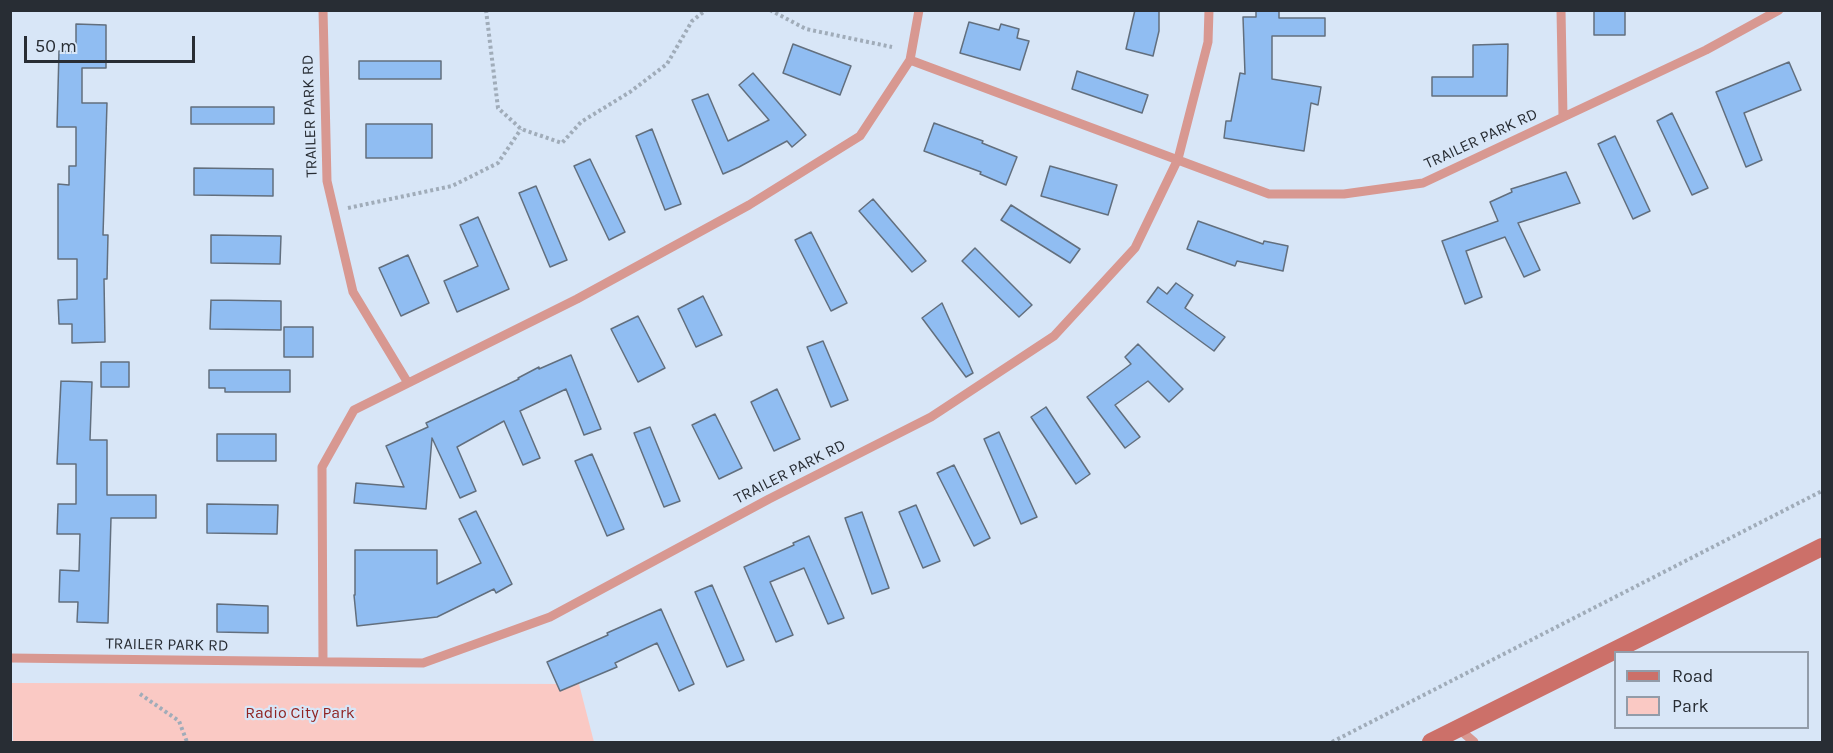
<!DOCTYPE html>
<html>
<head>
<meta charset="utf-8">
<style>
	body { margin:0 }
	#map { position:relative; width:1833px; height:753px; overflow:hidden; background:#d8e6f7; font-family:Karla,sans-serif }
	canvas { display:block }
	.frame { position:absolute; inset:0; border:12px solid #282d34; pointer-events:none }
	.legend { position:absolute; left:1614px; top:651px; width:195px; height:78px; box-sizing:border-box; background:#d8e6f7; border:2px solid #929ca9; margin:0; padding:8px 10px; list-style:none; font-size:18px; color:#282d34 }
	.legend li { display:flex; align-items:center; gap:12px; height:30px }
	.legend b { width:30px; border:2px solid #929ca9 }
	.scale { position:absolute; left:24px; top:36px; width:171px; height:27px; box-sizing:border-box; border:3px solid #282d34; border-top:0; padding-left:8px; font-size:18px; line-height:21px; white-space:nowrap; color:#282d34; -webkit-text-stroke:4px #d8e6f7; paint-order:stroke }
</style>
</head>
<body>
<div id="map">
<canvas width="1833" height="753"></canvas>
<div class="frame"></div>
<ul class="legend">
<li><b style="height:8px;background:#cc7069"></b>Road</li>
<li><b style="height:16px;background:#fac9c4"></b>Park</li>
</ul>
<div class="scale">50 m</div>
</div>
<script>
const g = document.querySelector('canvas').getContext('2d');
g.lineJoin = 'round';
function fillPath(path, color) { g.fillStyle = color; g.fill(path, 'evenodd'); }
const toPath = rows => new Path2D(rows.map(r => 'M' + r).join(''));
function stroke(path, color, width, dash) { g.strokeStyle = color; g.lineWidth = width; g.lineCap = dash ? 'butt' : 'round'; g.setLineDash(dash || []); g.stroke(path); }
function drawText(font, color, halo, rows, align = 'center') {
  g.font = font + ' Karla,sans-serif'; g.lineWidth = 4.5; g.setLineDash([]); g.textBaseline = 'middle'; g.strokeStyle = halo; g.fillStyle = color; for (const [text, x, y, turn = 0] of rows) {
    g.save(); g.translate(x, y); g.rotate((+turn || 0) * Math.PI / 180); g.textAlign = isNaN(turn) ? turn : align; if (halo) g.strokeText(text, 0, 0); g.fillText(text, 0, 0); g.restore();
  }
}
const green = toPath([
	[12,683,579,684,594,742,13,742]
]);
const building = toPath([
	[1135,10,1159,10,1159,31,1153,56,1126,49,1135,10],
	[1256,10,1279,10,1279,18,1325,18,1325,36,1272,36,1272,79,1321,87,1318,105,1311,103,1304,151,1224,138,1226,121,1231,121,1240,73,1245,74,1243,17,1256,17,1256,10],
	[1594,10,1625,10,1625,35,1594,35,1594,10],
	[969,22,999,30,1001,24,1019,29,1017,38,1029,41,1020,70,960,53,969,22],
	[76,24,106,25,106,68,82,68,82,103,107,103,103,235,108,235,107,279,104,279,105,342,72,343,72,324,59,324,58,300,77,299,77,259,58,259,58,184,69,185,69,166,76,166,76,127,57,127,59,51,76,52,76,24],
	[793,44,851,66,840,95,783,73,793,44],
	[1508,44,1507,96,1432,96,1432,77,1473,77,1473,45,1508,44],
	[359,61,441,61,441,79,359,79,359,61],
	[1789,62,1801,90,1744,113,1762,160,1746,167,1716,92,1789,62],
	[1077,71,1148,95,1142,113,1072,89,1077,71],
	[753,73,806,135,792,147,787,141,739,167,723,174,692,100,708,94,728,141,769,120,739,85,753,73],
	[191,107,274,107,274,124,191,124,191,107],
	[1672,113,1708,188,1692,195,1657,121,1672,113],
	[934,123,983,141,982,143,1017,157,1006,185,980,174,981,172,924,151,934,123],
	[366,124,432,124,432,158,366,158,366,124],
	[652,129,681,204,665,210,636,136,652,129],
	[1615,136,1650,211,1633,219,1598,144,1615,136],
	[590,159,625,232,609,240,574,166,590,159],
	[1050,166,1117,185,1108,215,1041,196,1050,166],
	[194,168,273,169,273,196,194,195,194,168],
	[1566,172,1580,203,1518,223,1540,270,1524,277,1505,237,1466,251,1482,297,1465,304,1442,241,1498,221,1490,202,1512,192,1511,189,1566,172],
	[536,186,567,260,550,267,519,193,536,186],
	[873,199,926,261,912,272,859,211,873,199],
	[1011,205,1080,249,1070,263,1001,220,1011,205],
	[478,217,509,289,457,312,444,281,478,266,460,225,478,217],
	[1198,221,1263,244,1264,241,1288,246,1283,271,1237,261,1235,266,1187,249,1198,221],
	[811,232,847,303,831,311,795,240,811,232],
	[211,235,281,236,280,264,211,263,211,235],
	[975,248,1032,305,1019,317,962,261,975,248],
	[408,255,429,303,401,316,379,268,408,255],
	[1176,283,1193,295,1185,308,1225,337,1214,351,1147,302,1158,287,1167,294,1176,283],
	[703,296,722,335,696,347,678,309,703,296],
	[211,300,281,301,281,330,210,329,211,300],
	[942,303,973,373,966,377,922,318,942,303],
	[638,316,665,368,638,382,611,329,638,316],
	[284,327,313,327,313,357,284,357,284,327],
	[823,341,848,400,831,407,807,347,823,341],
	[1138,344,1183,389,1169,402,1148,381,1115,405,1140,437,1125,448,1087,397,1131,364,1125,357,1138,344],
	[571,355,601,429,584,435,566,389,520,411,540,458,523,465,504,421,457,447,476,491,460,498,432,438,426,509,354,503,356,483,404,487,386,446,428,427,426,423,519,379,518,378,539,367,539,369,571,355],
	[101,362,129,362,129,387,101,387,101,362],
	[209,370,290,370,290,392,225,392,225,388,209,388,209,370],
	[61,381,92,382,90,440,107,440,107,495,156,495,156,518,111,518,108,623,77,622,78,602,59,602,60,570,79,571,80,534,57,534,58,504,76,504,76,464,57,464,61,381],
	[777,389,800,439,774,451,751,402,777,389],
	[1046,407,1090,474,1076,484,1031,417,1046,407],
	[715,414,742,468,719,479,692,425,715,414],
	[650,427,680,501,664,507,634,433,650,427],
	[999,432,1037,517,1021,524,984,439,999,432],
	[217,434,276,434,276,461,217,461,217,434],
	[592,454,624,529,607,536,575,461,592,454],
	[954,465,990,538,974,546,937,473,954,465],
	[207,504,278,505,277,534,207,533,207,504],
	[916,505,940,561,923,568,899,512,916,505],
	[476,511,512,584,496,593,494,589,437,617,357,626,354,595,355,595,355,550,437,550,437,584,481,563,459,519,476,511],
	[862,512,889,588,872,594,845,518,862,512],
	[809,536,844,618,828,624,804,568,770,582,793,635,776,642,744,567,794,545,793,543,809,536],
	[712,585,744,660,727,667,695,592,712,585],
	[217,604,268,606,268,633,217,632,217,604],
	[661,609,694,684,679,691,657,643,615,663,617,667,560,691,547,662,608,635,607,633,661,609]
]);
const path = toPath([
	[486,10,498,108,521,129,562,143,581,122,630,92,667,64,692,21,706,10],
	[770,10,806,29,892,47],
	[348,208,452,186,498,163,521,129],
	[140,694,179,721,187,742],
	[1332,742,1822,491]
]);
const lane = toPath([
	[323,10,327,181,353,292,408,383],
	[1561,10,1563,117],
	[910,60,1269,194,1344,194,1423,183,1706,50,1779,10],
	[10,658,423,663,550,617,769,499,931,417,1054,336,1135,248,1178,159,1208,42,1209,10],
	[323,662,322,467,354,410,577,299,749,205,860,136,910,60,919,10],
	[1459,729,1474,742]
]);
const secondary = toPath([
	[1431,742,1822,547]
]);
const streetNames = [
	["TRAILER PARK RD",310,116,-92],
	["TRAILER PARK RD",1481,139,-25],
	["TRAILER PARK RD",790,472,-27],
	["TRAILER PARK RD",167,645,1]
];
const parkNames = [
	["Radio City Park",300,713]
];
fillPath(green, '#fac9c4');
fillPath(building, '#90bdf2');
stroke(building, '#626f7e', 1.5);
stroke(path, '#a0acb9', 4, [3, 3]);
stroke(lane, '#d89891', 9);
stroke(secondary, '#cc7069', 18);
drawText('16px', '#282d34', '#d8e6f7', streetNames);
drawText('16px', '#902524', '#d8e6f7', parkNames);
</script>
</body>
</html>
